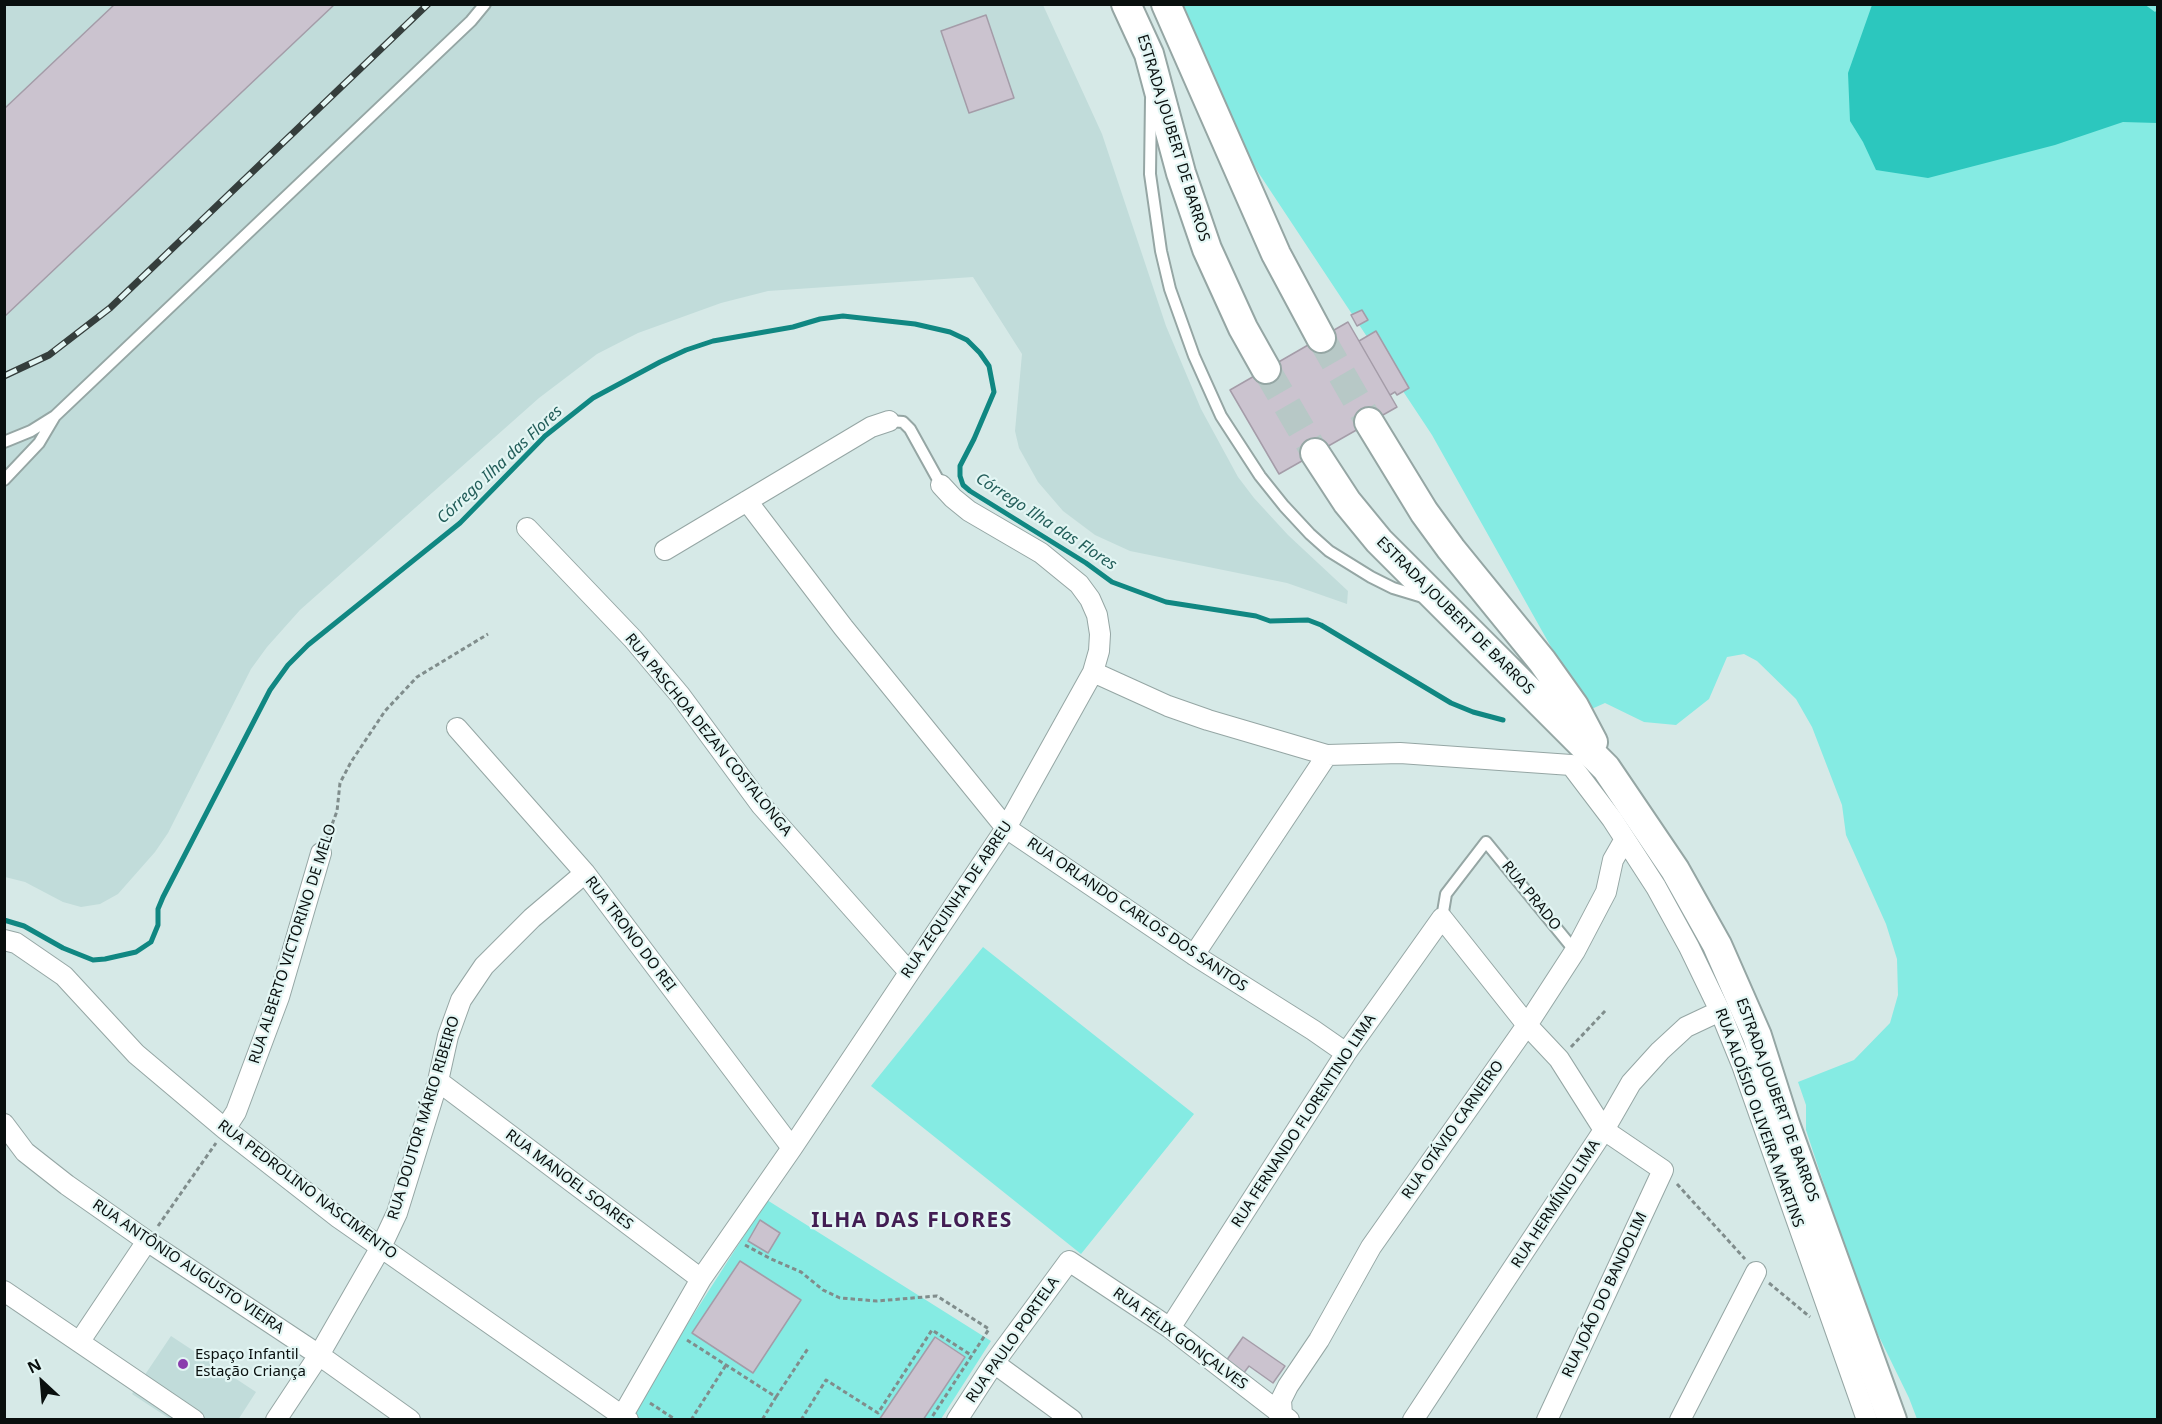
<!DOCTYPE html>
<html>
<head>
<meta charset="utf-8">
<style>
	body { margin:0 }
	#map { position:relative; width:2162px; height:1424px; overflow:hidden; background:#d6e9e7; font-family:"Noto Sans",sans-serif }
	canvas { display:block }
	.frame { position:absolute; inset:0; border:6px solid #090f0e; pointer-events:none }
	.north { position:absolute; left:12px; top:1352px; width:60px; height:60px; -webkit-text-stroke:4px #e3f6f4; paint-order:stroke; rotate:334deg; font-size:16px; font-weight:700; line-height:24px; text-align:center; color:#090f0e }
	.north::after { content:''; display:block; margin:auto; width:21px; height:27px; background:#090f0e; clip-path:polygon(50% 0,100% 100%,50% 72%,0 100%) }
</style>
</head>
<body>
<div id="map">
<canvas width="2162" height="1424"></canvas>
<div class="frame"></div>
<div class="north">N</div>
</div>
<script>
const g = document.querySelector('canvas').getContext('2d');
g.lineJoin = 'round';
function fillPath(path, color) { g.fillStyle = color; g.fill(path, 'evenodd'); }
const toPath = rows => new Path2D(rows.map(r => 'M' + r).join(''));
function stroke(path, color, width, dash) { g.strokeStyle = color; g.lineWidth = width; g.lineCap = dash ? 'butt' : 'round'; g.setLineDash(dash || []); g.stroke(path); }
function drawText(font, color, halo, rows, align = 'center') {
  g.font = font + ' "Noto Sans",sans-serif'; g.lineWidth = 4.5; g.setLineDash([]); g.textBaseline = 'middle'; g.strokeStyle = halo; g.fillStyle = color; for (const [text, x, y, turn = 0] of rows) {
    g.save(); g.translate(x, y); g.rotate((+turn || 0) * Math.PI / 180); g.textAlign = isNaN(turn) ? turn : align; if (halo) g.strokeText(text, 0, 0); g.fillText(text, 0, 0); g.restore();
  }
}
const built = toPath([
	[5,5,1043,5,1102,134,1166,326,1201,409,1238,477,1254,498,1288,535,1348,591,1347,604,1287,583,1130,551,1095,535,1063,511,1038,482,1019,448,1015,431,1022,354,973,277,768,291,721,303,638,333,597,354,539,398,300,610,267,647,251,669,168,833,155,852,118,894,100,904,81,907,63,902,25,882,5,877],
	[171,1336,256,1392,238,1420,170,1419,132,1394]
]);
const green = toPath([
	[1168,5,2157,5,2157,1419,1917,1419,1909,1398,1870,1318,1847,1263,1836,1221,1806,1130,1806,1105,1798,1082,1854,1060,1890,1023,1898,995,1897,959,1886,924,1846,835,1842,805,1812,727,1796,699,1757,661,1744,654,1727,657,1709,699,1676,725,1644,722,1605,703,1587,711,1432,435,1258,172,1229,123],
	[983,947,1194,1114,1081,1254,871,1086],
	[767,1200,991,1341,941,1419,636,1420,629,1415]
]);
const forest = toPath([
	[2144,4,2155,12,2157,10,2157,123,2123,122,2055,145,1928,178,1876,170,1863,142,1850,121,1848,73,1872,5]
]);
const stream = toPath([
	[4,920,24,926,63,948,93,960,105,959,136,952,151,942,158,925,158,909,163,897,270,690,288,665,308,645,460,523,545,436,593,398,660,362,686,350,713,341,793,327,820,319,843,316,915,324,950,332,967,340,980,353,989,366,994,392,974,439,960,466,960,476,963,485,970,491,1086,563,1112,582,1166,602,1256,616,1270,621,1308,620,1321,625,1451,703,1473,712,1503,720]
]);
const building = toPath([
	[115,4,335,4,4,317,4,109,115,4],
	[986,15,1014,98,969,113,941,31,986,15],
	[1362,310,1368,320,1357,326,1351,315,1362,310],
	[1348,322,1397,407,1279,474,1230,390,1348,322],
	[1376,331,1409,388,1397,395,1395,392,1390,395,1359,341,1376,331],
	[760,1220,780,1233,768,1253,748,1241,760,1220],
	[740,1261,801,1300,753,1373,692,1333,740,1261],
	[935,1337,965,1357,923,1420,879,1420,935,1337],
	[1243,1337,1285,1366,1273,1383,1249,1366,1243,1374,1226,1361,1243,1337]
]);
const secondaryTunnel = toPath([
	[1321,338,1369,422],
	[1266,369,1315,453]
]);
const path = toPath([
	[327,838,337,811,340,783,351,762,385,711,417,677,488,634],
	[1571,1047,1607,1009],
	[1677,1184,1745,1259],
	[158,1226,216,1143],
	[745,1245,771,1259,801,1272,823,1290,840,1298,877,1301,937,1296,989,1329,930,1420],
	[1769,1283,1810,1317],
	[687,1340,776,1397,762,1420],
	[776,1397,809,1347],
	[650,1403,676,1420],
	[691,1420,726,1365],
	[801,1420,826,1380,878,1413,932,1330,971,1355]
]);
const lane = toPath([
	[1151,99,1150,174,1161,251,1170,289,1194,356,1221,416,1260,476,1284,506,1310,534,1329,551,1371,577,1393,588,1426,598],
	[55,416,471,21,485,4],
	[889,421,903,422,910,429,941,485],
	[4,442,31,431,55,416,39,443,4,480],
	[1442,918,1446,894,1486,842,1575,951]
]);
const street = toPath([
	[747,501,843,627,1006,828,1194,955,1313,1030,1346,1053],
	[527,528,633,639,680,695,761,805,909,972],
	[665,550,871,427,889,421],
	[1093,672,1168,706,1208,720,1327,755,1400,753,1571,765,1612,819,1656,887,1689,947,1720,1011,1742,1065,1867,1420],
	[457,728,585,873,792,1148],
	[4,940,16,943,64,976,136,1054,225,1129,339,1218,628,1420],
	[1194,955,1327,755],
	[438,1081,701,1279],
	[4,1124,25,1152,67,1185,147,1241,319,1355,410,1420],
	[225,1129,236,1112,279,997,321,853],
	[4,1291,194,1420],
	[1170,1328,1346,1053,1442,918,1527,1025,1559,1059,1604,1130,1663,1170,1547,1420],
	[80,1341,147,1241],
	[994,1363,1072,1420],
	[276,1420,319,1355,381,1247,397,1213,438,1081,448,1036,461,1000,484,966,532,918,585,873],
	[620,1420,701,1279,792,1148,1006,828,1093,672,1099,651,1100,634,1097,615,1090,599,1079,584,1041,553,969,511,953,498,941,485],
	[957,1420,994,1363,1069,1261,1170,1328,1289,1420],
	[1279,1420,1282,1415,1281,1400,1288,1386,1319,1340,1371,1247,1527,1025,1575,951,1606,892,1613,860,1625,839],
	[1413,1420,1604,1130,1631,1083,1660,1051,1686,1027,1720,1011],
	[1680,1420,1756,1272]
]);
const secondary = toPath([
	[1126,4,1149,54,1181,173,1207,249,1243,328,1266,369],
	[1166,4,1276,254,1321,338],
	[1369,422,1424,512,1451,549,1542,661,1574,706,1593,742],
	[1315,453,1347,502,1379,541,1606,768,1675,870,1717,945,1757,1036,1785,1124,1892,1420]
]);
const rail = toPath([
	[4,376,49,355,110,308,428,4]
]);
const markers = [
	[183,1364,6,"#8a3dad"]
];
const streetNames = [
	["ESTRADA JOUBERT DE BARROS",1173,138,73],
	["ESTRADA JOUBERT DE BARROS",1455,616,45],
	["RUA PASCHOA DEZAN COSTALONGA",708,735,51],
	["RUA PRADO",1531,896,51],
	["RUA ZEQUINHA DE ABREU",957,900,-56],
	["RUA ORLANDO CARLOS DOS SANTOS",1137,915,34],
	["RUA TRONO DO REI",630,934,53],
	["RUA ALBERTO VICTORINO DE MELO",293,944,-72],
	["ESTRADA JOUBERT DE BARROS",1777,1100,70],
	["RUA DOUTOR MÁRIO RIBEIRO",424,1118,-73],
	["RUA ALOÍSIO OLIVEIRA MARTINS",1759,1118,70],
	["RUA FERNANDO FLORENTINO LIMA",1304,1121,-57],
	["RUA OTÁVIO CARNEIRO",1453,1130,-55],
	["RUA MANOEL SOARES",569,1180,37],
	["RUA PEDROLINO NASCIMENTO",307,1190,37],
	["RUA HERMÍNIO LIMA",1556,1204,-57],
	["RUA ANTÔNIO AUGUSTO VIEIRA",188,1267,34],
	["RUA JOÃO DO BANDOLIM",1605,1295,-65],
	["RUA FÉLIX GONÇALVES",1180,1339,36],
	["RUA PAULO PORTELA",1013,1340,-55]
];
const poiNames = [
	["Espaço Infantil",195,1355],
	["Estação Criança",195,1372]
];
const waterNames = [
	["Córrego Ilha das Flores",500,465,-43],
	["Córrego Ilha das Flores",1046,522,33]
];
const districtNames = [
	["ILHA DAS FLORES",912,1221]
];
fillPath(built, '#c1dcda');
fillPath(green, '#85ebe3');
fillPath(forest, '#2cc7be');
stroke(stream, '#108782', 5);
fillPath(building, '#cbc3cf');
stroke(building, '#a49ca8', 1.5);
stroke(secondaryTunnel, '#b7c8c6', 28, [28, 14]);
stroke(lane, '#95a6a4', 14);
stroke(street, '#95a6a4', 22);
stroke(secondary, '#95a6a4', 32);
stroke(path, '#808d8c', 3, [4.5, 3]);
stroke(lane, '#fff', 10);
stroke(street, '#fff', 20);
stroke(secondary, '#fff', 28);
stroke(rail, '#353e3c', 7);
stroke(rail, '#e3f6f4', 4.5, [14]);
for (const [x, y, r, color] of markers) { const dot = new Path2D(); dot.arc(x, y, r, 0, 2 * Math.PI); g.fillStyle = color; g.fill(dot); stroke(dot, '#e3f6f4', 2); }
drawText('15px', '#090f0e', '#e3f6f4', streetNames);
drawText('15px', '#090f0e', '#e3f6f4', poiNames, 'left');
drawText('italic 16px', '#225d59', '#e3f6f4', waterNames);
g.letterSpacing = '1.5px';
drawText('bold 21px', '#421d53', '#e3f6f4', districtNames);
g.letterSpacing = '0px';
</script>
</body>
</html>
